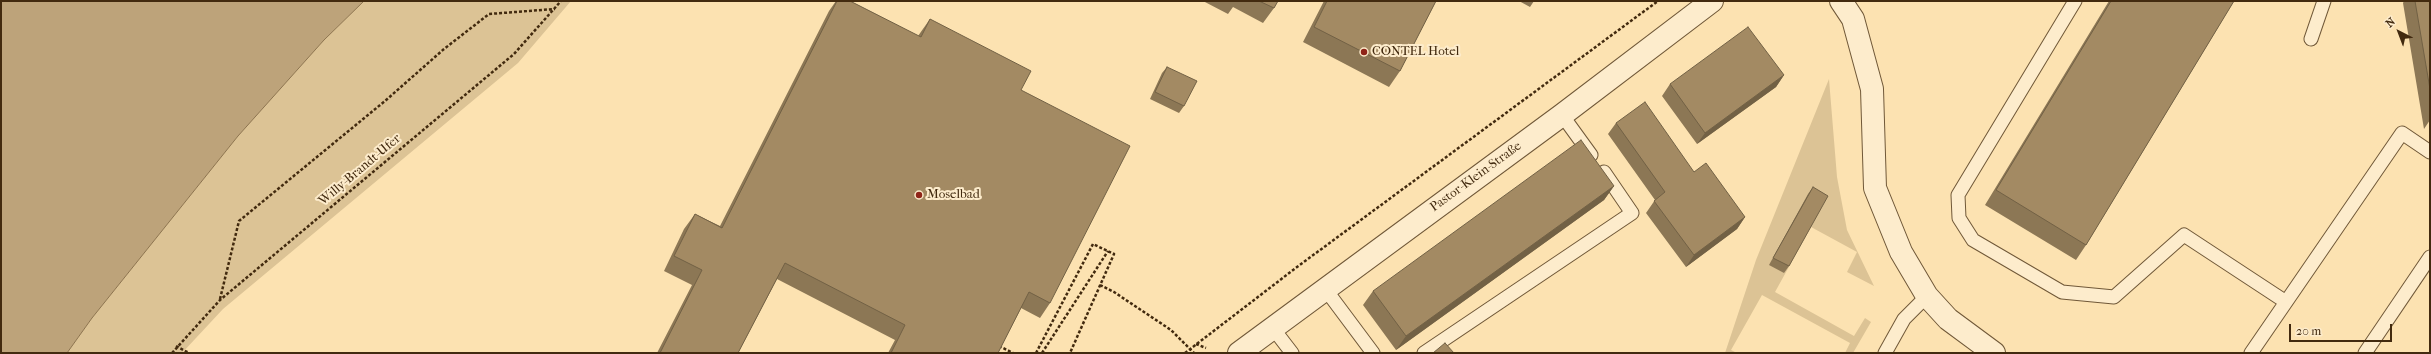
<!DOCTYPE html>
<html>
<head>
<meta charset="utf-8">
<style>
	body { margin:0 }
	#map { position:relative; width:2431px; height:354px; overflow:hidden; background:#fce2b1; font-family:"IM FELL French Canon",serif }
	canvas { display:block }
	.frame { position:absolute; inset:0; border:2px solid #422a0f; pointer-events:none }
	.north { position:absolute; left:2379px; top:12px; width:40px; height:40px; -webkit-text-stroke:3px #fdeccc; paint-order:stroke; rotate:318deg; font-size:11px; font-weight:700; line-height:16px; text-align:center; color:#422a0f }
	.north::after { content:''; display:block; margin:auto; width:14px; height:18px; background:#422a0f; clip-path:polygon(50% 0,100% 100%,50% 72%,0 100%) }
	.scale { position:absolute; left:2289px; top:324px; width:103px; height:18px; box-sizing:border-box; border:2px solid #422a0f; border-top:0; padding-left:5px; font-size:12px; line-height:14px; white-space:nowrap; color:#422a0f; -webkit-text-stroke:3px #fdeccc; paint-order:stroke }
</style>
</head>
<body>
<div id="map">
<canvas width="2431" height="354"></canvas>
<div class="frame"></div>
<div class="north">N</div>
<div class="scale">20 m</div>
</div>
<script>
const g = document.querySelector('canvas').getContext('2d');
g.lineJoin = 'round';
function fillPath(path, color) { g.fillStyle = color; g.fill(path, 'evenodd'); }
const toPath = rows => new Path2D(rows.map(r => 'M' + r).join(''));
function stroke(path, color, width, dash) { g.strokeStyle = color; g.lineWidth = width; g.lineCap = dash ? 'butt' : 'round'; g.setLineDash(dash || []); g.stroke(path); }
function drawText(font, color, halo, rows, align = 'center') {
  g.font = font + ' "IM FELL French Canon",serif'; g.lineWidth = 4; g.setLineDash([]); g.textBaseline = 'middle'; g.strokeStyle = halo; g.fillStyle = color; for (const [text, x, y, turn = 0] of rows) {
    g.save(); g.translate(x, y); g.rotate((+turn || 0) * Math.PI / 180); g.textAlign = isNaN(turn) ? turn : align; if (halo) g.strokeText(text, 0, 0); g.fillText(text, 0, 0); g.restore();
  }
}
const green = toPath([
	[364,1,571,1,518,63,223,309,182,353,67,353,92,318,238,136,324,40],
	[1829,79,1837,177,1847,230,1874,286,1847,272,1857,252,1811,227,1775,292,1854,336,1865,318,1871,322,1853,353,1845,353,1850,343,1762,295,1731,350,1737,353,1725,353,1756,260]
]);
const water = toPath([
	[1,1,364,1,324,40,238,136,92,318,67,353,1,353,1,1]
]);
const path = toPath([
	[1100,285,1114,292,1171,330,1194,353],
	[220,299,239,221,385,101,444,49,489,14,555,9],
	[1196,344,1206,348],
	[176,346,189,353],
	[999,346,1013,353],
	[172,353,220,300,514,54,561,1],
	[1036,353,1093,244,1114,254,1070,353],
	[1042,353,1108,251],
	[1185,353,1297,267,1658,1]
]);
const lane = toPath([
	[2075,1,1958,195,1959,218,1973,240,2062,292,2114,297,2184,235,2286,302,2402,133,2430,152],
	[2311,39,2324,1],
	[1562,115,1591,155],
	[1326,290,1373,353],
	[1272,327,1292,353],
	[1424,353,1632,213,1604,172],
	[1885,353,1904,319,1927,296],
	[2251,353,2286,302],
	[2365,353,2430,257]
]);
const street = toPath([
	[1841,1,1853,19,1872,89,1875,188,1901,252,1927,296,1948,319,1994,353],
	[1239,353,1562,115,1712,1]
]);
const wall = toPath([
	[836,1,850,1,918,36,930,19,1021,90,1050,303,1040,318,1021,308,998,353,888,353,895,340,777,279,738,353,657,353,692,285,664,271,684,229,695,214,720,226,829,11],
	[1203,1,1278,1,1274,8,1263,23,1233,7,1228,14],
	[1324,1,1436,1,1400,71,1389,87,1303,42],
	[1519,1,1534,1,1530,7],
	[2109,1,2234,1,2086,245,2076,260,1985,205],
	[2404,1,2430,1,2430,120,2424,129,2403,3],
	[1167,67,1184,106,1179,113,1150,99,1162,73],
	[1784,75,1776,87,1697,144,1662,96,1670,84],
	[1616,123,1694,172,1745,217,1737,229,1686,267,1646,213,1655,200,1608,134],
	[1614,186,1604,200,1396,350,1363,305,1373,291],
	[1813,187,1789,266,1784,273,1769,265,1808,194]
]);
const shadedWall = toPath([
	[1784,75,1776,87,1697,144,1705,133],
	[1614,186,1604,200,1396,350,1406,336],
	[1745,217,1737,229,1686,267,1694,255]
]);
const building = toPath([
	[837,1,850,1,921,37,930,19,1031,71,1021,90,1130,146,1050,303,1029,292,998,353,891,353,905,325,785,263,738,353,660,353,702,270,674,256,695,214,722,228,837,1],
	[1259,1,1278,1,1274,8,1259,1],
	[1327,1,1436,1,1400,71,1314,27,1327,1],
	[2111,1,2234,1,2086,245,1996,190,2111,1],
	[2415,1,2430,1,2430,89,2415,1],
	[1748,27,1784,75,1705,133,1670,84,1748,27],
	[1167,67,1197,81,1184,106,1155,92,1167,67],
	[1645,102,1694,172,1706,163,1745,217,1694,255,1654,201,1665,192,1616,123,1645,102],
	[1581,140,1614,186,1406,336,1373,291,1581,140],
	[1813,187,1828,196,1789,266,1773,258,1813,187],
	[1445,343,1454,353,1433,353,1445,343]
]);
const markers = [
	[1364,52,4,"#8f2418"],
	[919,195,4,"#8f2418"]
];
const poiNames = [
	["CONTEL Hotel",1372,52],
	["Moselbad",927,195]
];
const streetNames = [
	["Willy-Brandt-Ufer",360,170,-40],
	["Pastor-Klein-Straße",1476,177,-36]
];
fillPath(green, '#dcc395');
fillPath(water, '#bda37a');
stroke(water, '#8c734f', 1);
stroke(lane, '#705838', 15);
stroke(street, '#705838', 24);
stroke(path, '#422a0f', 2.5, [3, 2]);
stroke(lane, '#fdeccc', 13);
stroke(street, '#fdeccc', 22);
fillPath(wall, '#8c7755');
fillPath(shadedWall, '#726145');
fillPath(building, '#a38a63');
stroke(building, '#726145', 1);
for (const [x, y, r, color] of markers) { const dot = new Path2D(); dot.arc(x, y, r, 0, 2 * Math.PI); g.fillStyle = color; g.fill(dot); stroke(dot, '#fdeccc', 1.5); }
drawText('13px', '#422a0f', '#fdeccc', poiNames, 'left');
drawText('13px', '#422a0f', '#fdeccc', streetNames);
</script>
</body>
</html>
